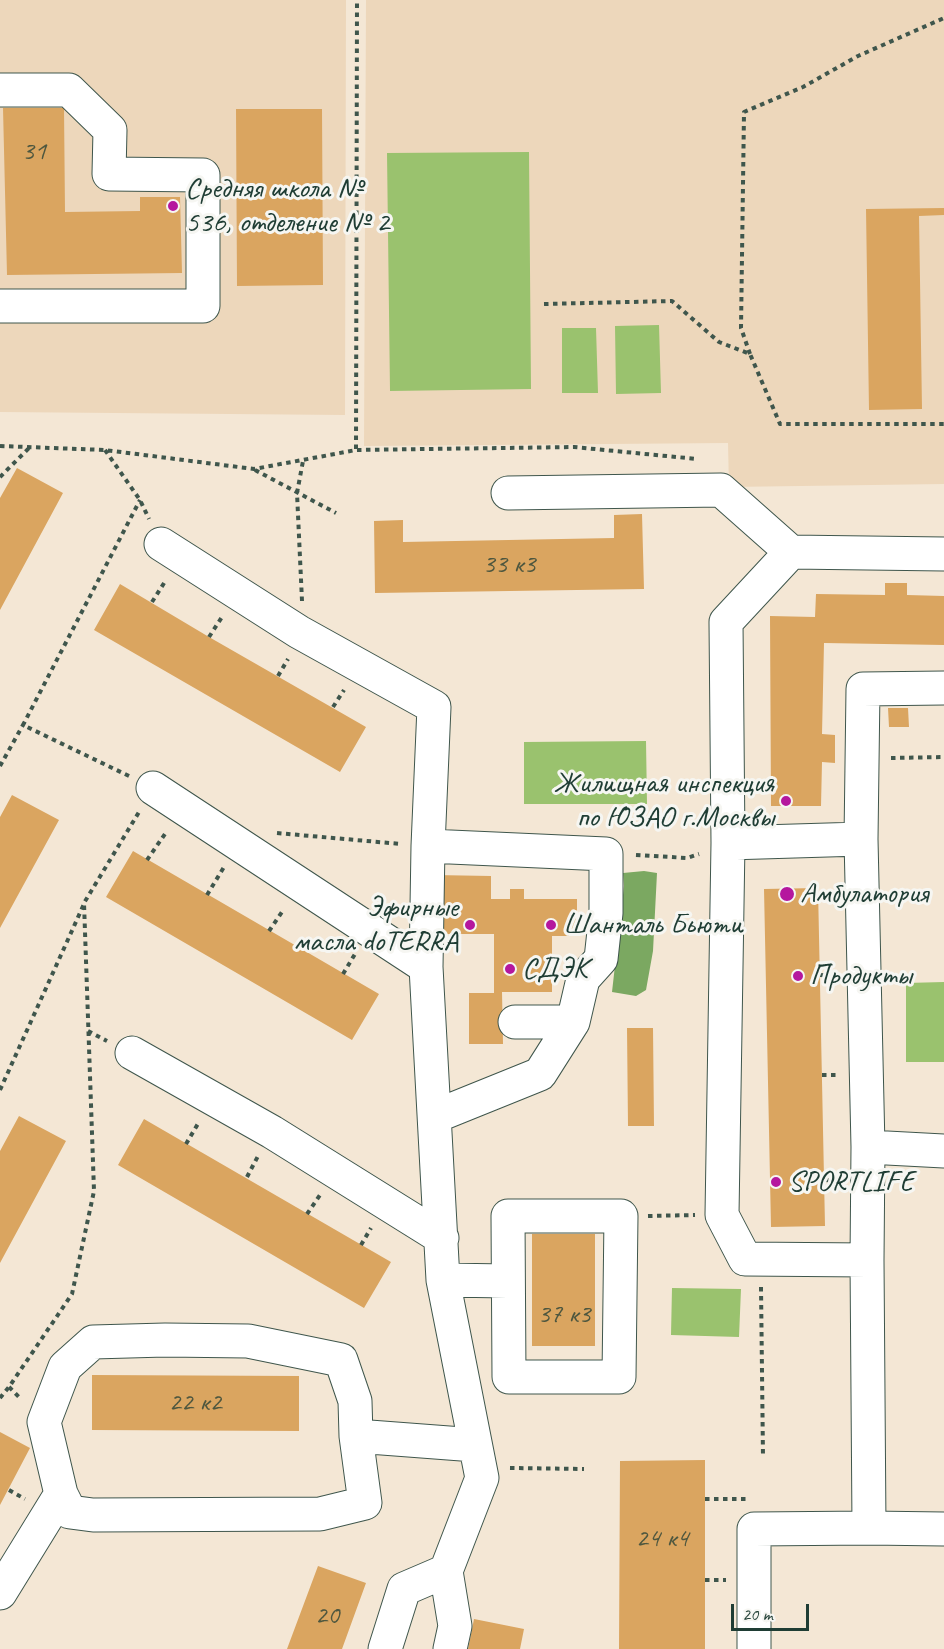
<!DOCTYPE html>
<html>
<head>
<meta charset="utf-8">
<style>
	body { margin:0 }
	#map { position:relative; width:944px; height:1649px; overflow:hidden; background:#f4e7d5; font-family:Caveat,sans-serif }
	canvas { display:block }
	.scale { position:absolute; left:731px; top:1604px; width:78px; height:27px; box-sizing:border-box; border:3px solid #1f3d34; border-top:0; padding-left:8px; font-size:18px; line-height:21px; white-space:nowrap; color:#1f3d34; -webkit-text-stroke:4px #f6f6f2; paint-order:stroke }
</style>
</head>
<body>
<div id="map">
<canvas width="944" height="1649"></canvas>
<div class="scale">20 m</div>
</div>
<script>
const g = document.querySelector('canvas').getContext('2d');
g.lineJoin = 'round';
function fillPath(path, color) { g.fillStyle = color; g.fill(path, 'evenodd'); }
const toPath = rows => new Path2D(rows.map(r => 'M' + r).join(''));
function stroke(path, color, width, dash) { g.strokeStyle = color; g.lineWidth = width; g.lineCap = dash ? 'butt' : 'round'; g.setLineDash(dash || []); g.stroke(path); }
function drawText(font, color, halo, rows, align = 'center') {
  g.font = font + ' Caveat,sans-serif'; g.lineWidth = 6; g.setLineDash([]); g.textBaseline = 'middle'; g.strokeStyle = halo; g.fillStyle = color; for (const [text, x, y, turn = 0] of rows) {
    g.save(); g.translate(x, y); g.rotate((+turn || 0) * Math.PI / 180); g.textAlign = isNaN(turn) ? turn : align; if (halo) g.strokeText(text, 0, 0); g.fillText(text, 0, 0); g.restore();
  }
}
const built = toPath([
	[0,0,346,0,345,415,0,412],
	[366,0,944,0,944,484,729,487,728,443,364,446]
]);
const green = toPath([
	[529,152,531,389,390,391,387,153],
	[659,325,661,393,616,394,615,326],
	[562,328,596,328,598,393,562,393],
	[646,741,647,804,524,804,524,742],
	[944,982,944,1062,906,1062,906,983],
	[672,1288,741,1289,739,1337,671,1335]
]);
const forest = toPath([
	[644,871,657,873,653,951,646,990,636,996,612,992,624,886,623,873]
]);
const building = toPath([
	[3,108,64,108,65,212,140,211,140,197,180,197,182,273,7,275],
	[236,109,322,109,323,285,237,286],
	[944,208,944,215,919,216,922,409,869,410,866,209],
	[17,468,63,493,0,610,0,498],
	[642,514,644,589,375,593,374,521,403,520,403,542,614,538,614,515],
	[885,583,907,583,907,595,944,596,944,645,824,643,822,734,835,735,835,763,822,762,821,806,771,806,770,616,815,617,816,594,885,595],
	[120,584,209,637,366,727,340,772,94,630],
	[888,708,908,708,909,727,889,727],
	[12,795,59,820,0,928,0,817],
	[133,851,379,994,352,1040,106,897],
	[434,875,491,876,491,899,510,899,510,889,524,889,524,899,577,899,577,936,552,936,552,992,502,992,503,1044,469,1044,469,993,494,993,494,934,434,934],
	[818,888,825,1226,771,1227,764,889],
	[627,1028,653,1028,654,1126,628,1126],
	[19,1116,66,1141,0,1263,0,1151],
	[144,1119,391,1262,364,1308,118,1165],
	[532,1234,595,1234,595,1346,532,1346],
	[92,1375,299,1376,299,1431,92,1430],
	[0,1432,30,1448,0,1505],
	[705,1460,705,1649,619,1649,620,1461],
	[318,1566,366,1583,342,1649,287,1649],
	[474,1619,524,1629,520,1649,468,1649]
]);
const path = toPath([
	[544,304,672,301,719,342,750,354,780,424,944,424],
	[750,354,741,328,744,112,803,87,858,56,944,18],
	[0,446,105,450,254,469,356,450,574,447,697,459],
	[356,449,357,0],
	[105,450,140,500,149,519],
	[255,470,336,513],
	[0,477,29,448],
	[302,601,297,493,303,461],
	[152,602,166,580],
	[209,637,222,617],
	[278,676,288,659],
	[333,707,344,690],
	[891,758,944,757],
	[0,766,23,725],
	[129,776,23,725,140,500],
	[277,833,401,844],
	[636,855,687,858,699,854],
	[147,860,167,831],
	[207,895,224,867],
	[269,931,284,909],
	[343,974,355,954],
	[820,975,837,976],
	[88,1031,107,1041],
	[822,1075,839,1075],
	[0,1090,84,904],
	[186,1144,199,1122],
	[247,1177,258,1156],
	[824,1180,839,1181],
	[307,1214,320,1195],
	[648,1216,695,1215],
	[361,1245,371,1228],
	[761,1287,763,1457],
	[9,1387,21,1399],
	[0,1398,9,1387,72,1294,94,1191,84,903,139,812],
	[510,1468,584,1469],
	[9,1490,25,1499],
	[705,1499,750,1499],
	[705,1580,726,1580]
]);
const minor = toPath([
	[0,90,69,90,110,130,109,174,203,175,203,306,0,306],
	[508,493,721,490,791,552],
	[161,544,299,632,434,707,428,846,426,967,443,1280,482,1478,446,1571,455,1626,450,1649],
	[944,554,791,552,726,622,728,843,722,1215,745,1259,867,1260,869,1528,944,1529],
	[153,788,426,967],
	[728,843,861,839],
	[428,846,606,854,606,913,601,959,583,979,573,1022,515,1022],
	[132,1053,272,1132,442,1238],
	[436,1116,540,1074,573,1022],
	[868,1147,944,1151],
	[508,1216,621,1216,619,1377,509,1377,508,1216],
	[867,1260,868,1147,861,839,863,689,944,688],
	[443,1280,508,1281],
	[61,1494,44,1422,65,1367,93,1342,165,1340,248,1341,341,1360,355,1401,356,1436],
	[0,1593,61,1494,70,1512,93,1515,320,1514,365,1503,356,1436,475,1445],
	[385,1649,404,1589,446,1571],
	[754,1649,754,1529,869,1528]
]);
const markers = [
	[173,206,6,"#b5179e"],
	[786,801,6,"#b5179e"],
	[787,894,8,"#b5179e"],
	[470,925,6,"#b5179e"],
	[551,925,6,"#b5179e"],
	[510,969,6,"#b5179e"],
	[798,976,6,"#b5179e"],
	[776,1182,6,"#b5179e"]
];
const numberNames = [
	["31",34,152],
	["33 к3",509,565],
	["37 к3",564,1315],
	["22 к2",195,1403],
	["24 к4",662,1539],
	["20",327,1616]
];
const poiNames = [
	["Средняя школа №",185,189],
	["536, отделение № 2",185,223],
	["Жилищная инспекция",774,784,"right"],
	["по ЮЗАО г.Москвы",774,818,"right"],
	["Амбулатория",800,894],
	["Эфирные",458,908,"right"],
	["масла doTERRA",458,942,"right"],
	["Шанталь Бьюти",563,925],
	["СДЭК",522,969],
	["Продукты",810,976],
	["SPORTLIFE",788,1182]
];
fillPath(built, '#edd7bb');
fillPath(green, '#9ac26e');
fillPath(forest, '#7ba861');
fillPath(building, '#daa560');
stroke(minor, '#3f564c', 35);
stroke(path, '#3f564c', 4, [4.5, 4.5]);
stroke(minor, '#fff', 33);
for (const [x, y, r, color] of markers) { const dot = new Path2D(); dot.arc(x, y, r, 0, 2 * Math.PI); g.fillStyle = color; g.fill(dot); stroke(dot, '#f6f6f2', 2); }
drawText('27px', '#4e573f', null, numberNames);
drawText('30px', '#1f3d34', '#f6f6f2', poiNames, 'left');
</script>
</body>
</html>
